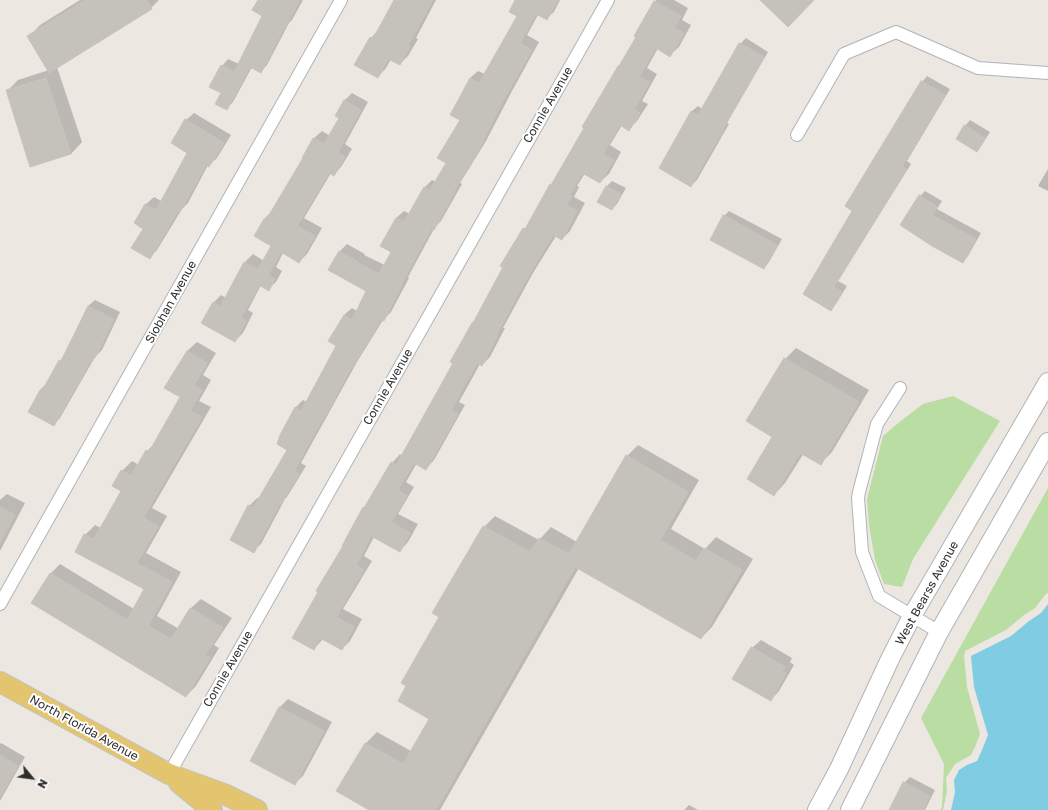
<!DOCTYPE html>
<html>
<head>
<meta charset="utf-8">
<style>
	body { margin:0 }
	#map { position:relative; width:1048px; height:810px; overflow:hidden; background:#ece7e1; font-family:"Golos Text",sans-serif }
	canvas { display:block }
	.north { position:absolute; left:12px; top:758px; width:40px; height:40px; -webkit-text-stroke:3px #fff; paint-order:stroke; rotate:119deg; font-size:11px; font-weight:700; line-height:16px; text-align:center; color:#2d2d2d }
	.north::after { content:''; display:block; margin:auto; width:14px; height:18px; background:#2d2d2d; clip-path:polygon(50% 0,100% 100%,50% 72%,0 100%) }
</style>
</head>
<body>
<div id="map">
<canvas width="1048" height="810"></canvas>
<div class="north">N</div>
</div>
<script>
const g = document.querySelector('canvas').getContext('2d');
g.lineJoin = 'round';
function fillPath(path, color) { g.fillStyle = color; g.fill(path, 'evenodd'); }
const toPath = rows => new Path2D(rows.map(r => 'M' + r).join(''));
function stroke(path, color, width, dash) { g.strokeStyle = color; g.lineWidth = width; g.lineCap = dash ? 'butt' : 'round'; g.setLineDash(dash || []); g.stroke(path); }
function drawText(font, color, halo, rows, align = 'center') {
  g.font = font + ' "Golos Text",sans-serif'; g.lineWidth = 4; g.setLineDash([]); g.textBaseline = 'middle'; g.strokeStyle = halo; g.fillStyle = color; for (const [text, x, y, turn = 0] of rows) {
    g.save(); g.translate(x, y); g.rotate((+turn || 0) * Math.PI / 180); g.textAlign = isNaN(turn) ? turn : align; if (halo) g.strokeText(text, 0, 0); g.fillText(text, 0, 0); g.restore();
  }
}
const green = toPath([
	[953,396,1000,421,913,559,902,587,884,584,875,560,869,525,867,499,883,436,902,420,923,404],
	[1048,488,1048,593,1046,594,1035,608,1024,615,1006,630,965,651,964,656,967,687,980,734,975,747,971,755,955,764,946,778,947,791,943,810,941,810,942,806,944,764,921,718]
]);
const water = toPath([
	[1048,604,1048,810,951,810,955,792,954,780,959,770,967,765,977,761,982,750,988,735,974,687,971,656,1011,636,1029,621,1041,613]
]);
const shadow = toPath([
	[80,0,159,0,151,8,57,67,82,142,71,154,7,91,18,80,49,70,29,37,40,25],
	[259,0,303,0,292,20,289,23,267,65,261,72,252,67,233,102,226,109,222,93,222,66,228,59,239,64,263,15],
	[395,0,436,0,416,38,418,39,408,56,400,64,391,59,386,68,378,77,371,38,379,29],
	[516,0,560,0,554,12,546,19,538,15,527,35,539,42,512,91,486,141,460,183,462,184,441,221,435,227,408,277,409,278,391,312,383,320,357,362,301,463,306,466,287,497,285,499,261,544,253,551,249,506,257,498,259,499,288,450,295,408,303,400,307,402,337,346,344,315,352,308,357,311,368,291,330,269,340,251,347,244,365,254,364,255,385,265,392,251,396,218,404,211,410,214,425,187,432,180,436,182,447,163,461,119,470,78,478,71,485,74,518,16],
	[656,0,674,0,688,8,682,20,691,25,679,47,670,55,658,48,647,68,657,74,642,101,648,104,637,121,629,129,622,125,610,145,621,152,609,174,600,182,585,173,577,186,579,187,574,197,585,203,570,231,562,239,556,236,533,273,503,328,505,328,490,357,482,365,480,364,459,402,465,405,434,460,426,469,417,463,406,482,414,487,398,514,418,524,408,542,400,551,374,537,364,556,372,561,343,609,362,619,350,641,342,649,323,639,314,649,345,546,364,508,366,506,392,463,400,454,402,456,454,362,472,323,476,320,524,229,530,223,551,185,555,180,637,37],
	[746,38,768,52,727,123,729,124,697,180,691,186,660,168,692,111,698,106,703,109,740,44],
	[927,76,950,89,907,161,911,164,838,281,847,286,836,304,831,309,804,293,854,211,922,82],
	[352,93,368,102,345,144,352,149,341,167,334,175,331,173,304,218,322,228,307,254,299,262,283,253,276,267,282,271,276,282,268,289,261,285,248,310,253,313,243,333,235,341,213,303,221,295,226,298,245,262,253,254,264,261,272,245,264,219,271,212,304,158,303,158,314,138,322,131,330,136,340,118,344,101],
	[194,113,231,135,217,158,209,165,208,165,188,203,182,209,157,250,149,258,144,228,135,223,146,204,154,197,161,201,188,153,186,120],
	[970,120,990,132,982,145,977,151,965,126],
	[1048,169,1048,191,1038,186],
	[612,181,626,188,617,204,612,209,598,201,607,186],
	[925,191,942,201,937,209,981,233,968,256,963,262,933,245,920,196],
	[729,211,782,239,769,262,764,268,724,216],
	[95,300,120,312,102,350,95,357,60,418,53,425,40,390,47,383,60,361,63,358,88,306],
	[197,342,216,353,203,375,211,380,199,401,211,407,152,508,167,516,146,553,181,572,157,616,179,629,191,608,201,599,232,618,214,645,219,648,196,686,186,696,50,574,60,564,134,609,145,589,85,535,95,525,101,528,122,490,122,471,132,461,139,465,147,451,157,441,181,397,187,351],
	[796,348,869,390,832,452,821,463,804,453,785,483,774,495,773,436,785,359],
	[638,445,699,480,671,529,705,549,716,537,753,559,712,627,701,638,579,568,440,810,371,810,338,791,366,743,377,732,411,751,430,719,440,617,484,527,495,516,539,540,551,527,577,542,627,456],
	[7,494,25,503,0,551,0,500],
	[761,640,792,658,790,662,794,665,779,691,771,700,752,648],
	[288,699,332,722,303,776,294,784,251,761,280,707],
	[1,743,25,757,0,801,0,744],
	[910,777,935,790,925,810,890,810,904,783],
	[689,805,698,810,684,810]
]);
const building = toPath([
	[85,0,147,0,152,9,49,73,27,36,85,0],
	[258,0,300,0,285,28,284,28,261,73,250,67,227,110,215,104,221,93,209,87,221,65,234,72,262,16,252,10,258,0],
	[394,0,433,0,408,46,410,47,400,65,388,59,378,78,354,65,370,37,373,39,394,0],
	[515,0,558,0,547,20,536,14,520,43,532,50,504,99,479,149,454,191,455,192,434,230,431,229,401,285,402,285,384,321,381,320,352,368,351,368,327,413,326,413,294,471,299,474,280,506,279,505,254,553,230,540,248,505,253,508,287,450,277,444,280,435,295,407,301,411,336,346,328,341,344,315,352,320,366,291,328,270,339,251,358,262,358,263,379,274,391,252,380,246,396,218,404,222,424,187,430,190,446,163,437,158,460,120,450,115,470,78,479,83,517,16,509,12,515,0],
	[760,0,814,0,788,27,760,0],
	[654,1,681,16,674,28,684,33,670,57,656,48,639,77,650,82,634,109,640,113,629,131,620,125,603,154,614,160,600,183,582,173,570,195,572,196,566,205,577,211,562,240,553,235,525,282,496,336,497,337,482,366,477,363,451,410,458,414,426,470,414,463,398,490,407,496,391,522,410,533,400,552,371,536,356,565,364,570,336,617,354,627,342,650,320,638,314,650,292,638,318,592,316,591,343,546,342,546,363,507,364,508,391,462,396,465,423,417,453,363,450,362,472,323,473,323,503,267,500,266,523,228,525,229,550,184,551,185,584,128,582,127,618,66,619,66,636,37,634,36,654,1],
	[739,43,764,57,723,129,724,130,709,154,691,187,659,168,691,111,698,115,739,43],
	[46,78,71,154,30,167,6,90,46,78],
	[921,81,945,95,902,167,907,169,834,287,842,292,831,311,803,294,852,211,845,206,921,81],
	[344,100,361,110,338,152,345,157,334,176,329,173,297,226,315,236,299,263,281,252,268,275,275,279,269,291,259,285,241,318,246,321,235,342,201,323,213,302,220,307,244,262,258,269,271,246,254,236,264,219,266,220,303,158,302,158,313,138,324,144,339,118,335,116,344,100],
	[185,119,224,143,209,167,206,165,180,212,178,211,150,259,131,248,143,229,134,223,145,204,156,210,187,153,171,143,185,119],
	[964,125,985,138,977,152,956,139,964,125],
	[606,186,621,194,612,210,597,202,606,186],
	[919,195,937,207,932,215,976,239,963,263,932,246,900,225,919,195],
	[723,215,777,245,764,269,710,240,723,215],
	[88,306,114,319,95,358,93,357,54,426,28,412,40,390,42,391,59,360,61,361,88,306],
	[187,351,207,363,194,385,202,390,190,411,202,417,143,518,158,526,137,563,172,582,148,626,171,639,190,608,223,628,205,655,210,658,186,697,31,603,50,573,127,620,144,589,75,552,84,534,94,539,121,491,112,486,121,470,131,476,146,450,149,452,180,397,164,388,187,351],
	[784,358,859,402,821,465,800,453,774,496,747,479,772,437,746,421,784,358],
	[626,455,688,492,660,540,696,561,704,548,742,570,701,639,575,567,436,810,369,810,336,791,365,743,403,764,429,719,398,701,406,686,401,683,439,617,432,613,483,526,530,552,539,538,569,554,626,455],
	[0,507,15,515,0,543,0,507],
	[751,647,785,667,782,671,786,673,771,701,732,679,751,647],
	[279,707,324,731,295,785,250,761,279,707],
	[0,755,18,766,0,797,0,755],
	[903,782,930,796,923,810,889,810,903,782]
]);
const minor = toPath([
	[797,135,844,54,896,32,978,68,1048,73],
	[900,388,877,424,859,492,858,498,862,552,879,596,939,632],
	[0,604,341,0],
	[169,774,608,0]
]);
const secondary = toPath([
	[817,810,839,769,890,659,912,616,1048,382],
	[850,810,939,632,1048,442]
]);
const primary = toPath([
	[0,682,169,774,224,794,257,810],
	[179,783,212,810]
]);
const streetNames = [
	["Connie Avenue",548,105,-60],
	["Siobhan Avenue",171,302,-61],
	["Connie Avenue",388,387,-60],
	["West Bearss Avenue",927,593,-61],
	["Connie Avenue",228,669,-60],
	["North Florida Avenue",84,728,29]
];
fillPath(green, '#b9dda3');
fillPath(water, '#7fcce3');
fillPath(shadow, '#0003');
fillPath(building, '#c5c2bc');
stroke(building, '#c8c3ba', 1);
stroke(minor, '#b1b3bb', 14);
stroke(secondary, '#b1b3bb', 20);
stroke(primary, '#c4c4c4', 22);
stroke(minor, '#fff', 12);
stroke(secondary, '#fff', 18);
stroke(primary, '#e3c46f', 20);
drawText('12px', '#2d2d2d', '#fff', streetNames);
</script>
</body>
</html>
